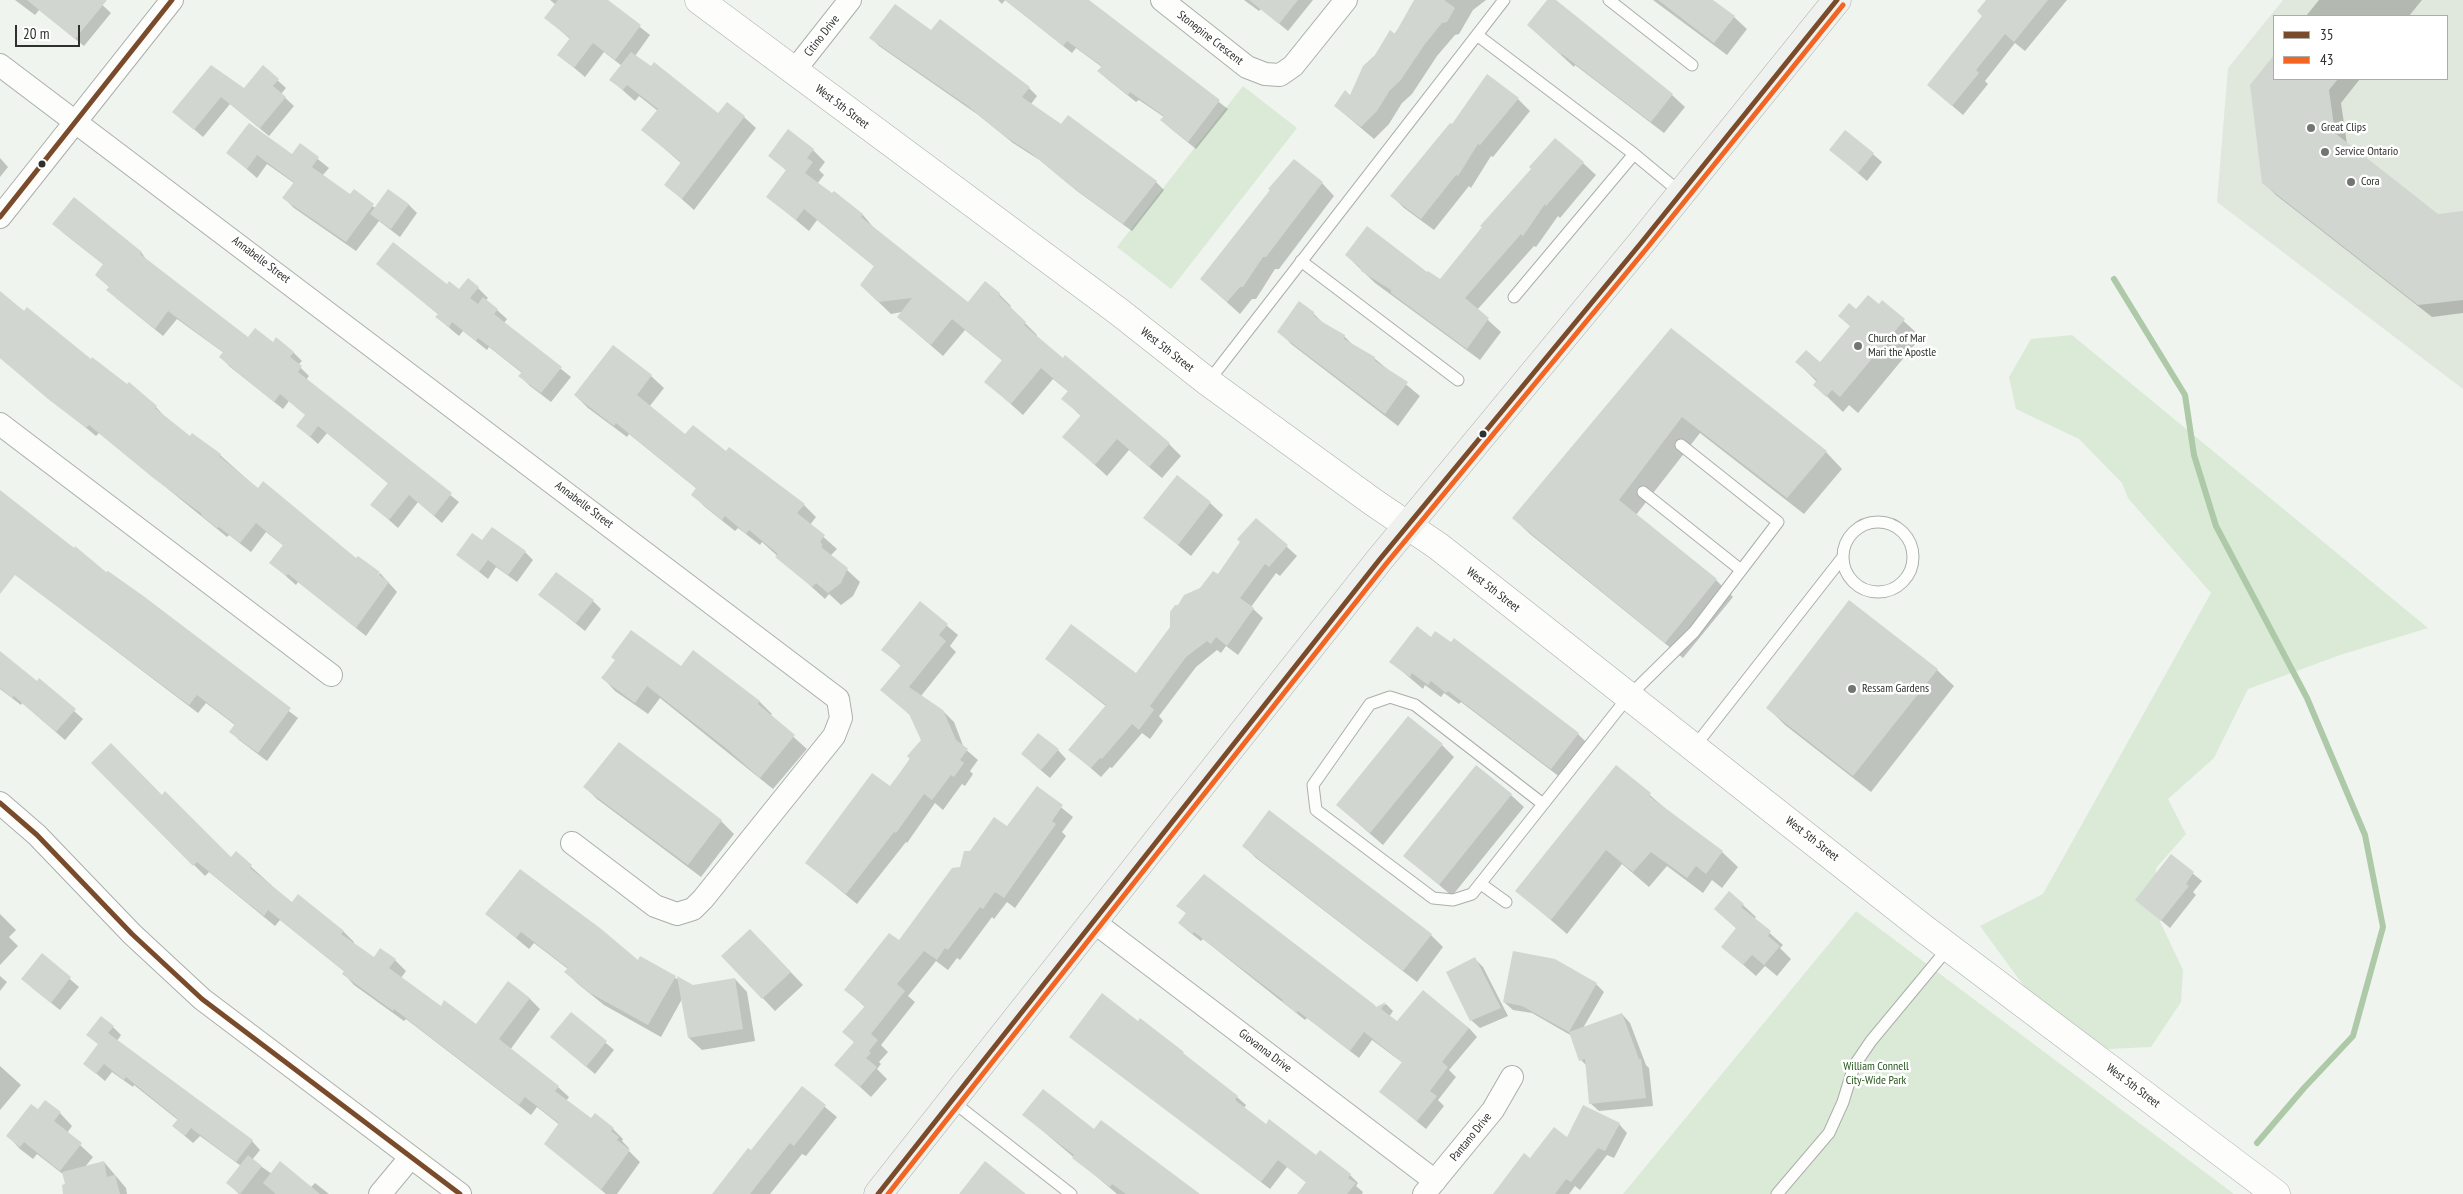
<!DOCTYPE html>
<html>
<head>
<meta charset="utf-8">
<style>
	body { margin:0 }
	#map { position:relative; width:2463px; height:1194px; overflow:hidden; background:#eff4ee; font-family:"PT Sans Narrow",sans-serif }
	canvas { display:block }
	.legend { position:absolute; left:2273px; top:15px; width:175px; height:65px; box-sizing:border-box; background:#fff; border:1px solid #abadab; margin:0; padding:6px 9px; list-style:none; font-size:15px; color:#2e312e }
	.legend li { display:flex; align-items:center; gap:10px; height:25px }
	.legend b { width:25px; border:1px solid #abadab }
	.scale { position:absolute; left:15px; top:25px; width:65px; height:22px; box-sizing:border-box; border:2px solid #2e312e; border-top:0; padding-left:6px; font-size:15px; line-height:18px; white-space:nowrap; color:#2e312e; -webkit-text-stroke:4px #fff; paint-order:stroke }
</style>
</head>
<body>
<div id="map">
<canvas width="2463" height="1194"></canvas>
<ul class="legend">
<li><b style="height:6px;background:#7a4b2a"></b>35</li>
<li><b style="height:6px;background:#f26522"></b>43</li>
</ul>
<div class="scale">20 m</div>
</div>
<script>
const g = document.querySelector('canvas').getContext('2d');
g.lineJoin = 'round';
function fillPath(path, color) { g.fillStyle = color; g.fill(path, 'evenodd'); }
const toPath = rows => new Path2D(rows.map(r => 'M' + r).join(''));
function stroke(path, color, width, dash) { g.strokeStyle = color; g.lineWidth = width; g.lineCap = dash ? 'butt' : 'round'; g.setLineDash(dash || []); g.stroke(path); }
function drawText(font, color, halo, rows, align = 'center') {
  g.font = font + ' "PT Sans Narrow",sans-serif'; g.lineWidth = 5; g.setLineDash([]); g.textBaseline = 'middle'; g.strokeStyle = halo; g.fillStyle = color; for (const [text, x, y, turn = 0] of rows) {
    g.save(); g.translate(x, y); g.rotate((+turn || 0) * Math.PI / 180); g.textAlign = isNaN(turn) ? turn : align; if (halo) g.strokeText(text, 0, 0); g.fillText(text, 0, 0); g.restore();
  }
}
const built = toPath([
	[2283,0,2463,0,2463,389,2217,202,2228,68],
	[2274,16,2447,16,2447,79,2274,79]
]);
const green = toPath([
	[1243,86,1297,128,1171,289,1117,247],
	[2072,335,2428,628,2340,655,2248,689,2214,758,2168,799,2186,834,2156,868,2156,913,2183,970,2181,1002,2151,1047,2108,1049,2040,1008,1980,926,2043,894,2211,593,2128,498,2122,483,2079,439,2016,409,2009,377,2031,339],
	[1856,911,2234,1194,1623,1194]
]);
const shadow = toPath([
	[15,0,97,0,111,13,84,46,39,10,35,15],
	[550,0,606,0,650,35,635,56,718,115,744,117,756,128,694,210,666,185,682,164,643,130,658,111,639,96,635,101,611,80,622,66,604,52,585,77,559,55,570,39,546,18,556,5],
	[998,0,1085,0,1228,109,1196,149,1170,128,1162,120,1164,117,1139,100,1136,102,1107,79,1099,71,1102,67,1076,48,1072,53,1005,0,1002,4],
	[1244,0,1313,0,1288,31,1261,9,1259,11],
	[1418,0,1486,0,1473,10,1459,34,1455,35,1437,56,1412,94,1402,103,1389,124,1374,139,1335,106,1351,97],
	[1548,0,1554,0,1672,95,1685,107,1664,133,1575,65,1574,67,1528,25],
	[1653,0,1711,0,1734,17,1747,29,1727,55],
	[1988,0,2067,0,2025,51,2015,43,1985,81,1988,84,1963,115,1928,85,1983,16],
	[2319,0,2422,0,2409,16,2306,16],
	[871,38,1029,88,1037,96,1031,104,1062,125,1156,182,1164,190,1132,231,1077,191,1041,161,1013,143,977,114,879,46],
	[2274,57,2274,79,2360,79,2341,103,2347,144,2438,215,2463,212,2463,313,2432,317,2276,195,2263,182,2251,86],
	[211,66,244,90,263,67,286,88,281,94,294,106,269,136,230,104,203,137,174,112],
	[1518,99,1530,111,1493,157,1491,156,1471,188,1469,186,1434,230,1404,208,1392,196,1453,126],
	[1846,131,1882,162,1867,181,1831,150],
	[300,145,329,168,322,176,350,196,376,208,389,191,409,205,417,213,400,237,379,221,356,251,294,208,284,198,294,183,267,164,257,178,228,153,293,155],
	[813,150,825,162,819,170,824,175,817,184,832,195,834,192,863,215,874,228,969,304,999,294,1011,306,1010,308,1037,335,1036,337,1169,444,1181,456,1162,478,1129,450,1107,476,1076,448,1081,416,1063,399,1069,392,1053,379,1023,415,986,382,1003,361,965,330,943,356,898,317,902,312,891,314,861,285,875,267,817,220,809,231,768,197,787,171,770,156],
	[0,158,8,167,0,177],
	[1583,163,1596,175,1560,218,1558,216,1536,247,1534,246,1477,310,1501,332,1480,360,1375,283,1346,255,1427,274,1440,281],
	[1322,183,1334,196,1279,269,1275,269,1256,299,1252,299,1240,314,1201,279],
	[62,232,141,252,148,262,249,339,273,343,293,352,302,361,298,365,309,376,306,380,459,502,442,523,418,502,398,528,372,505,389,484,327,433,318,444,298,426,306,415,289,401,283,409,229,366,221,357,224,353,177,319,163,336,116,298,110,288,96,275,104,265],
	[377,264,459,291,478,288,488,298,486,300,507,319,504,323,571,377,551,402,530,386,520,376,522,373,489,347,487,350,463,331,459,336,447,326,437,317,439,315],
	[0,293,91,361,127,385,129,384,156,407,165,417,191,438,220,455,258,489,356,560,378,572,375,580,380,573,397,592,366,636,298,582,296,585,271,563,284,546,266,532,251,552,229,535,227,537,99,433,96,436,0,358],
	[1883,302,1921,337,1858,413,1849,405,1843,412,1815,385,1817,382,1797,362,1821,363,1851,327,1840,316,1879,306],
	[1313,313,1326,326,1344,336,1354,346,1374,358,1420,396,1398,426,1291,344,1279,331],
	[1671,329,1826,452,1842,469,1804,514,1700,433,1636,515,1716,580,1733,597,1683,658,1530,534,1513,518],
	[651,376,664,388,649,407,686,436,726,453,804,505,816,517,810,525,837,549,831,555,860,582,853,596,841,605,829,594,825,599,762,542,760,545,738,528,735,531,705,507,693,495,697,489,629,434,627,437,588,408,575,395],
	[0,492,298,718,267,761,239,740,231,731,235,725,206,703,198,713,0,563],
	[1210,503,1223,515,1191,556,1145,518],
	[1256,519,1297,556,1280,576,1276,573,1251,607,1263,618,1238,655,1226,646,1221,653,1217,650,1196,667,1159,716,1163,721,1150,739,1142,733,1112,768,1110,767,1101,777,1070,750,1107,707,1046,659,1136,675,1172,628,1179,606,1218,576],
	[483,542,525,552,533,560,517,582,496,567,488,579,458,555],
	[540,595,593,601,601,609,585,631],
	[1849,601,1937,670,1954,686,1871,792,1785,725,1768,708],
	[920,603,958,635,950,646,956,652,921,696,943,711,954,722,964,748,978,760,970,771,973,774,965,786,962,784,943,810,935,803,907,843,906,842,857,904,807,863,890,788,922,741,911,716,882,690,901,666,883,649],
	[1431,639,1578,734,1590,746,1565,781,1461,702,1459,704,1444,693,1441,697,1425,685,1423,689,1391,662],
	[0,653,37,682,39,680,83,719,65,740,22,703,21,705,0,689],
	[681,668,760,702,772,714,770,716,807,749,773,789,660,698,648,714,615,691,603,678],
	[1442,745,1454,757,1383,845,1337,805],
	[1058,750,1066,759,1050,778,1031,762],
	[93,763,162,796,231,859,236,853,292,904,343,931,354,942,353,944,374,959,395,960,406,971,401,978,441,1007,476,1026,508,983,530,999,540,1009,510,1050,558,1087,569,1097,566,1101,592,1119,613,1129,623,1139,622,1141,629,1148,628,1150,640,1162,617,1194,606,1194,546,1144,560,1125,537,1107,531,1115,406,1019,404,1021,354,985,344,974,345,972,280,920,275,926,209,872,205,876],
	[1616,766,1666,809,1722,852,1738,867,1722,888,1712,880,1703,893,1667,866,1649,887,1622,864,1567,934,1517,891],
	[585,787,721,821,734,834,701,877,597,799],
	[1037,788,1073,817,1062,832,1066,836,1015,908,1007,902,994,919,992,917,960,960,957,958,948,970,936,961,908,996,915,1002,881,1045,888,1052,879,1062,881,1064,877,1069,887,1079,871,1097,836,1065,855,1043,844,1032,865,1007,846,990,899,941,961,868,971,852,1007,828],
	[1511,795,1524,807,1452,896,1404,855],
	[1244,846,1431,935,1443,947,1417,982,1256,858],
	[2171,856,2202,881,2193,892,2196,895,2170,928,2137,900],
	[1743,905,1756,917,1754,919,1783,945,1780,948,1791,959,1777,976,1765,966,1756,976,1723,947,1737,929,1715,909],
	[1178,906,1377,1008,1386,1004,1393,1011,1389,1017,1398,1023,1469,1028,1477,1037,1449,1070,1456,1077,1438,1100,1444,1106,1426,1129,1381,1092,1403,1063,1372,1040,1359,1058,1307,1018,1305,1020,1203,939,1201,941,1188,931,1180,923,1187,914],
	[0,914,16,930,9,937,18,946,0,965],
	[487,914,639,962,693,986,735,979,747,992,755,1041,702,1050,689,1038,682,999,661,1037,604,1005,578,984,566,972,568,969,534,943,529,949],
	[763,943,803,985,775,1011,723,956],
	[42,955,79,987,60,1010,31,987],
	[1475,959,1483,967,1508,1016,1480,1028,1471,1020],
	[0,976,7,982,0,991],
	[1596,984,1604,992,1583,1028,1622,1014,1630,1023,1646,1065,1649,1068,1653,1106,1599,1111,1590,1103,1587,1066,1581,1060,1572,1036,1532,1013,1513,1010,1504,1002],
	[571,1013,614,1050,595,1074,551,1037],
	[1141,1020,1237,1097,1246,1105,1244,1108,1266,1126,1350,1175,1358,1183,1356,1186,1363,1192,1362,1194,1298,1194,1307,1183,1287,1167,1270,1189,1071,1036,1139,1022],
	[113,1027,121,1035,117,1041,252,1141,260,1150,252,1160,272,1174,310,1188,315,1183,329,1194,239,1194,228,1183,241,1166,200,1136,193,1143,173,1126,178,1120,134,1085,133,1087,112,1072,105,1081,85,1064,99,1045,88,1035],
	[0,1066,21,1085,0,1110],
	[802,1088,837,1117,806,1156,802,1154,770,1194,713,1194,752,1152],
	[39,1111,60,1113,72,1126,67,1133,93,1157,85,1167,104,1162,126,1188,127,1194,69,1194,64,1175,37,1154,33,1159,20,1149,8,1136],
	[1024,1115,1094,1131,1198,1194,1117,1194],
	[1619,1124,1627,1133,1614,1158,1607,1155,1580,1190,1575,1186,1569,1194,1493,1194,1531,1159,1567,1139]
]);
const stream = toPath([
	[2114,279,2185,395,2194,455,2216,526,2307,698,2365,835,2383,927,2353,1036,2304,1088,2257,1143]
]);
const building = toPath([
	[27,0,107,0,75,39],
	[558,0,608,0,641,25,615,60,593,43,574,68,557,55,570,38,544,18],
	[1005,0,1089,0,1220,100,1188,142,1160,120,1164,116,1130,92,1128,95,1097,71,1102,66,1067,41,1063,46],
	[1249,0,1298,0,1279,24],
	[1414,0,1444,0,1455,8,1447,22,1442,23,1425,44,1400,81,1390,90,1377,111,1361,127,1334,106,1345,90,1350,95,1363,66,1375,55,1390,30,1395,34],
	[1547,0,1556,0,1673,94,1651,122,1562,54,1561,55,1527,25],
	[1658,0,1713,0,1735,16,1714,43],
	[1986,0,2048,0,2014,42,2005,34,1976,70,1979,73,1952,106,1927,85,1982,16,1977,11],
	[895,4,931,30,940,19,1030,87,1022,97,1061,124,1068,115,1157,181,1123,224,1067,183,1031,153,1003,135,968,106,869,38],
	[631,52,651,66,654,62,718,113,727,102,745,116,682,199,664,185,681,162,641,130,658,109,627,85,623,90,609,80],
	[2274,55,2274,79,2338,79,2329,90,2335,133,2438,214,2463,211,2463,300,2418,305,2262,183,2250,85],
	[211,65,244,88,263,65,279,79,273,86,286,97,260,128,221,97,194,130,172,112],
	[1487,74,1519,98,1480,145,1478,144,1458,176,1456,175,1421,219,1390,196,1450,123,1452,124],
	[249,123,292,154,300,143,319,157,312,167,350,194,354,189,374,204,346,242,282,198,294,182,257,155,247,169,226,153],
	[788,129,814,149,807,158,813,162,805,173,832,193,834,191,863,214,861,217,968,302,985,281,1000,293,999,296,1026,322,1024,325,1063,358,1065,355,1170,443,1149,467,1117,439,1095,465,1062,437,1081,415,1061,399,1068,391,1041,368,1011,404,984,382,1002,360,952,319,931,345,897,317,912,298,878,302,860,285,874,266,804,209,796,220,766,197,786,170,768,156],
	[1845,130,1874,153,1858,173,1829,150],
	[1555,138,1584,162,1546,206,1545,204,1523,236,1521,234,1465,298,1489,318,1467,349,1391,293,1391,290,1361,271,1360,267,1345,255,1367,226,1427,272,1428,271,1440,279,1482,227,1480,226,1531,169,1529,167],
	[1294,159,1323,182,1266,257,1263,257,1243,287,1240,287,1227,302,1200,279,1270,190,1268,189],
	[388,189,409,204,391,229,370,214],
	[74,197,142,252,140,254,248,337,255,328,273,342,276,337,294,352,290,357,302,366,298,372,452,493,434,516,409,495,389,520,370,505,388,483,318,426,310,437,296,426,305,415,280,394,274,402,219,357,223,352,168,311,155,329,106,290,109,287,95,275,103,264,52,224],
	[393,242,447,284,449,281,459,289,468,278,479,287,470,298,478,304,483,297,498,309,494,314,562,367,541,393,518,376,522,372,478,338,476,341,452,322,449,327,435,317,438,314,376,264],
	[0,291,24,311,27,307,91,359,92,357,127,384,129,382,157,406,155,408,190,436,192,433,221,454,219,456,258,488,263,481,356,558,358,556,380,572,378,574,389,582,356,628,288,574,286,576,269,563,283,545,256,523,240,543,219,527,217,528,201,515,202,514,152,477,89,425,86,428,48,399,0,358],
	[1868,295,1879,304,1882,300,1905,319,1840,397,1832,390,1826,397,1813,385,1817,380,1795,362,1806,350,1820,362,1850,326,1838,316,1849,303,1856,309],
	[1299,301,1314,312,1314,316,1324,323,1345,335,1344,339,1375,357,1375,361,1408,382,1385,414,1277,332],
	[1671,328,1827,451,1787,498,1682,417,1619,500,1717,579,1665,643,1512,518],
	[613,345,652,375,637,395,685,434,693,425,726,451,729,447,805,504,797,513,825,535,820,542,823,545,821,547,848,568,841,583,828,593,816,583,812,587,775,557,778,554,749,530,746,534,725,516,722,520,691,495,696,488,616,423,614,426,574,395],
	[1177,475,1211,502,1178,545,1143,518],
	[0,490,74,548,75,546,106,572,108,571,142,595,291,708,258,753,229,732,235,724,197,695,189,705,15,575,0,594],
	[1256,518,1288,545,1269,567,1265,564,1240,598,1254,608,1227,646,1216,637,1211,644,1207,641,1186,657,1150,706,1154,710,1139,730,1132,724,1102,759,1100,758,1091,768,1068,750,1106,705,1045,659,1071,624,1136,673,1170,627,1170,612,1175,605,1178,605,1184,595,1200,588,1213,571,1218,574,1240,542,1237,539],
	[492,527,526,551,508,575,488,560,479,572,456,555,472,533,482,540],
	[556,572,594,600,576,623,538,595],
	[1849,600,1938,669,1853,776,1766,708],
	[920,601,948,624,939,635,946,641,909,687,943,710,956,740,968,749,960,760,964,763,954,777,951,775,932,800,924,794,896,833,894,832,846,894,805,863,872,773,890,786,910,759,907,756,921,740,909,714,880,690,901,665,881,650],
	[1417,626,1431,637,1435,631,1451,642,1454,638,1579,733,1551,769,1448,691,1446,693,1431,681,1428,685,1412,673,1410,677,1389,662],
	[631,630,681,666,693,650,760,701,758,704,795,735,760,778,727,749,647,686,635,703,601,678,615,660,611,657],
	[0,651,37,681,39,678,76,709,56,732,14,696,12,698,0,688],
	[1408,716,1443,744,1370,833,1336,805],
	[1038,733,1059,749,1041,770,1021,754],
	[619,742,722,820,688,865,583,787],
	[111,743,162,795,165,791,231,857,236,851,252,865,250,868,292,902,298,894,344,931,341,934,374,957,380,948,396,959,389,968,441,1006,444,1000,476,1024,508,981,530,998,499,1039,559,1086,555,1091,591,1118,595,1113,614,1128,611,1131,619,1137,617,1140,630,1150,601,1190,544,1144,559,1123,525,1097,519,1105,394,1009,393,1011,342,974,344,971,268,910,264,916,197,862,193,866,91,763],
	[1476,765,1512,794,1439,885,1403,856],
	[1616,765,1651,793,1649,796,1723,851,1706,874,1696,866,1687,878,1651,852,1633,872,1606,850,1551,920,1515,891],
	[1037,786,1063,805,1052,821,1056,824,1004,898,995,892,983,909,980,907,948,950,945,948,937,960,924,951,897,984,905,991,871,1034,878,1040,869,1051,871,1053,866,1058,877,1067,860,1087,834,1065,854,1042,842,1032,865,1006,844,990,889,933,899,940,952,868,960,867,964,851,970,851,994,817,1007,826],
	[1269,810,1432,934,1403,971,1242,846],
	[2171,854,2194,872,2186,884,2189,886,2161,921,2135,900],
	[520,869,600,928,638,960,640,956,676,976,648,1025,590,993,564,972,568,968,521,932,516,938,485,914],
	[1204,874,1376,1006,1374,1008,1386,1002,1381,1009,1397,1021,1423,990,1469,1028,1442,1062,1448,1067,1430,1091,1437,1096,1417,1121,1379,1092,1402,1062,1364,1032,1350,1051,1298,1011,1296,1013,1282,1001,1283,1000,1194,932,1192,934,1178,923,1186,913,1176,906],
	[1729,891,1744,904,1741,907,1771,931,1768,936,1780,946,1764,965,1752,955,1743,965,1721,947,1736,928,1714,909],
	[750,929,791,972,762,999,721,956],
	[1513,951,1555,959,1597,983,1569,1032,1522,1006,1503,1002],
	[42,953,71,977,51,1003,21,979],
	[1475,957,1501,1008,1470,1021,1446,972],
	[677,976,693,985,735,978,743,1029,688,1038],
	[1102,993,1138,1021,1140,1018,1184,1052,1183,1053,1238,1096,1235,1100,1266,1124,1269,1119,1316,1155,1320,1150,1351,1174,1348,1178,1356,1183,1347,1194,1297,1194,1306,1182,1278,1160,1261,1182,1069,1037],
	[571,1012,607,1041,586,1067,550,1037],
	[1622,1013,1639,1059,1641,1059,1646,1098,1589,1104,1585,1059,1579,1061,1569,1032],
	[101,1016,114,1026,108,1033,253,1140,236,1162,191,1128,185,1136,172,1126,178,1119,126,1077,124,1080,104,1064,96,1074,83,1064,98,1044,86,1035],
	[802,1086,826,1105,794,1146,790,1143,750,1194,712,1194,748,1148,751,1150],
	[1043,1089,1094,1129,1101,1120,1200,1194,1126,1194,1112,1184,1110,1187,1072,1158,1074,1155,1022,1115],
	[45,1100,61,1112,54,1121,82,1143,60,1171,24,1142,20,1147,6,1136,31,1104,38,1109],
	[1583,1105,1620,1123,1605,1151,1598,1148,1571,1182,1566,1179,1555,1194,1493,1194,1524,1153,1530,1158,1554,1127,1567,1137],
	[248,1155,262,1166,240,1194,226,1183],
	[104,1161,107,1177,115,1175,120,1194,63,1194,62,1185,65,1184,62,1172],
	[280,1161,320,1194,276,1194,263,1183],
	[985,1161,1026,1194,959,1194]
]);
const service = toPath([
	[1609,0,1692,65],
	[1477,35,1634,154,1681,193],
	[1301,261,1458,380],
	[1514,297,1634,154],
	[1208,382,1504,0],
	[1643,492,1741,570],
	'1843 557a35 35 0 1 1 70 0a35 35 0 1 1-70 0Z',
	[1695,746,1843,557],
	[1543,804,1415,705,1390,697,1370,704,1313,785,1316,810,1433,898,1453,900,1472,894,1628,697,1694,632,1778,522,1681,445],
	[1481,884,1506,902],
	[952,1101,1071,1194],
	[1777,1194,1829,1133,1843,1102,1854,1066,1871,1041,1949,947]
]);
const minor = toPath([
	[1162,0,1247,67,1265,74,1280,75,1293,66,1346,0],
	[0,65,838,699,841,718,834,736,703,899,693,909,677,914,655,906,572,843],
	[794,71,850,0],
	[0,217,172,0],
	[0,424,331,675],
	[0,803,37,835,132,934,202,999,460,1194],
	[1094,922,1435,1181],
	[380,1194,410,1158],
	[1424,1194,1493,1110,1512,1077]
]);
const tertiary = toPath([
	[699,0,1118,311,1208,382,1373,502,1438,546,1923,928,2276,1194]
]);
const secondary = toPath([
	[878,1194,1380,559,1641,243,1837,0]
]);
const bus1 = toPath([
	[0,217,172,0],
	[0,803,37,835,132,934,202,999,460,1194],
	[878,1194,1380,559,1641,243,1837,0]
]);
const bus2 = toPath([
	[888,1194,1386,564,1647,248,1843,5]
]);
const markers = [
	[2311,128,5,"#727571"],
	[2325,152,5,"#727571"],
	[42,164,4.5,"#2e312e"],
	[2351,182,5,"#727571"],
	[1858,346,5,"#727571"],
	[1483,434,4.5,"#2e312e"],
	[1852,689,5,"#727571"]
];
const streetNames = [
	["Citino Drive",822,36,-52],
	["Stonepine Crescent",1210,38,38],
	["West 5th Street",842,107,37],
	["Annabelle Street",261,260,37],
	["West 5th Street",1167,350,38],
	["Annabelle Street",584,505,37],
	["West 5th Street",1493,590,38],
	["West 5th Street",1812,839,38],
	["Giovanna Drive",1265,1051,37],
	["West 5th Street",2133,1086,37],
	["Pantano Drive",1471,1137,-51]
];
const poiNames = [
	["Great Clips",2321,128],
	["Service Ontario",2335,152],
	["Cora",2361,182],
	["Church of Mar",1868,339],
	["Mari the Apostle",1868,353],
	["Ressam Gardens",1862,689]
];
const parkNames = [
	["William Connell",1876,1067],
	["City-Wide Park",1876,1081]
];
fillPath(built, '#e0e8de');
fillPath(green, '#daead7');
fillPath(shadow, '#0003');
stroke(stream, '#adc9a7', 6);
fillPath(building, '#d2d6d1');
stroke(service, '#abafab', 13);
stroke(minor, '#abafab', 24);
stroke(tertiary, '#abafab', 29);
stroke(secondary, '#abafab', 29);
stroke(service, '#fdfdfc', 11);
stroke(minor, '#fdfdfc', 22);
stroke(tertiary, '#fdfdfc', 28);
stroke(secondary, '#eef1ed', 28);
stroke(bus1, '#7a4b2a', 5);
stroke(bus2, '#f26522', 5);
for (const [x, y, r, color] of markers) { const dot = new Path2D(); dot.arc(x, y, r, 0, 2 * Math.PI); g.fillStyle = color; g.fill(dot); stroke(dot, '#fff', 2); }
drawText('12px', '#2e312e', '#fff', streetNames);
drawText('12px', '#2e312e', '#fff', poiNames, 'left');
drawText('12px', '#24571a', '#fff', parkNames);
</script>
</body>
</html>
